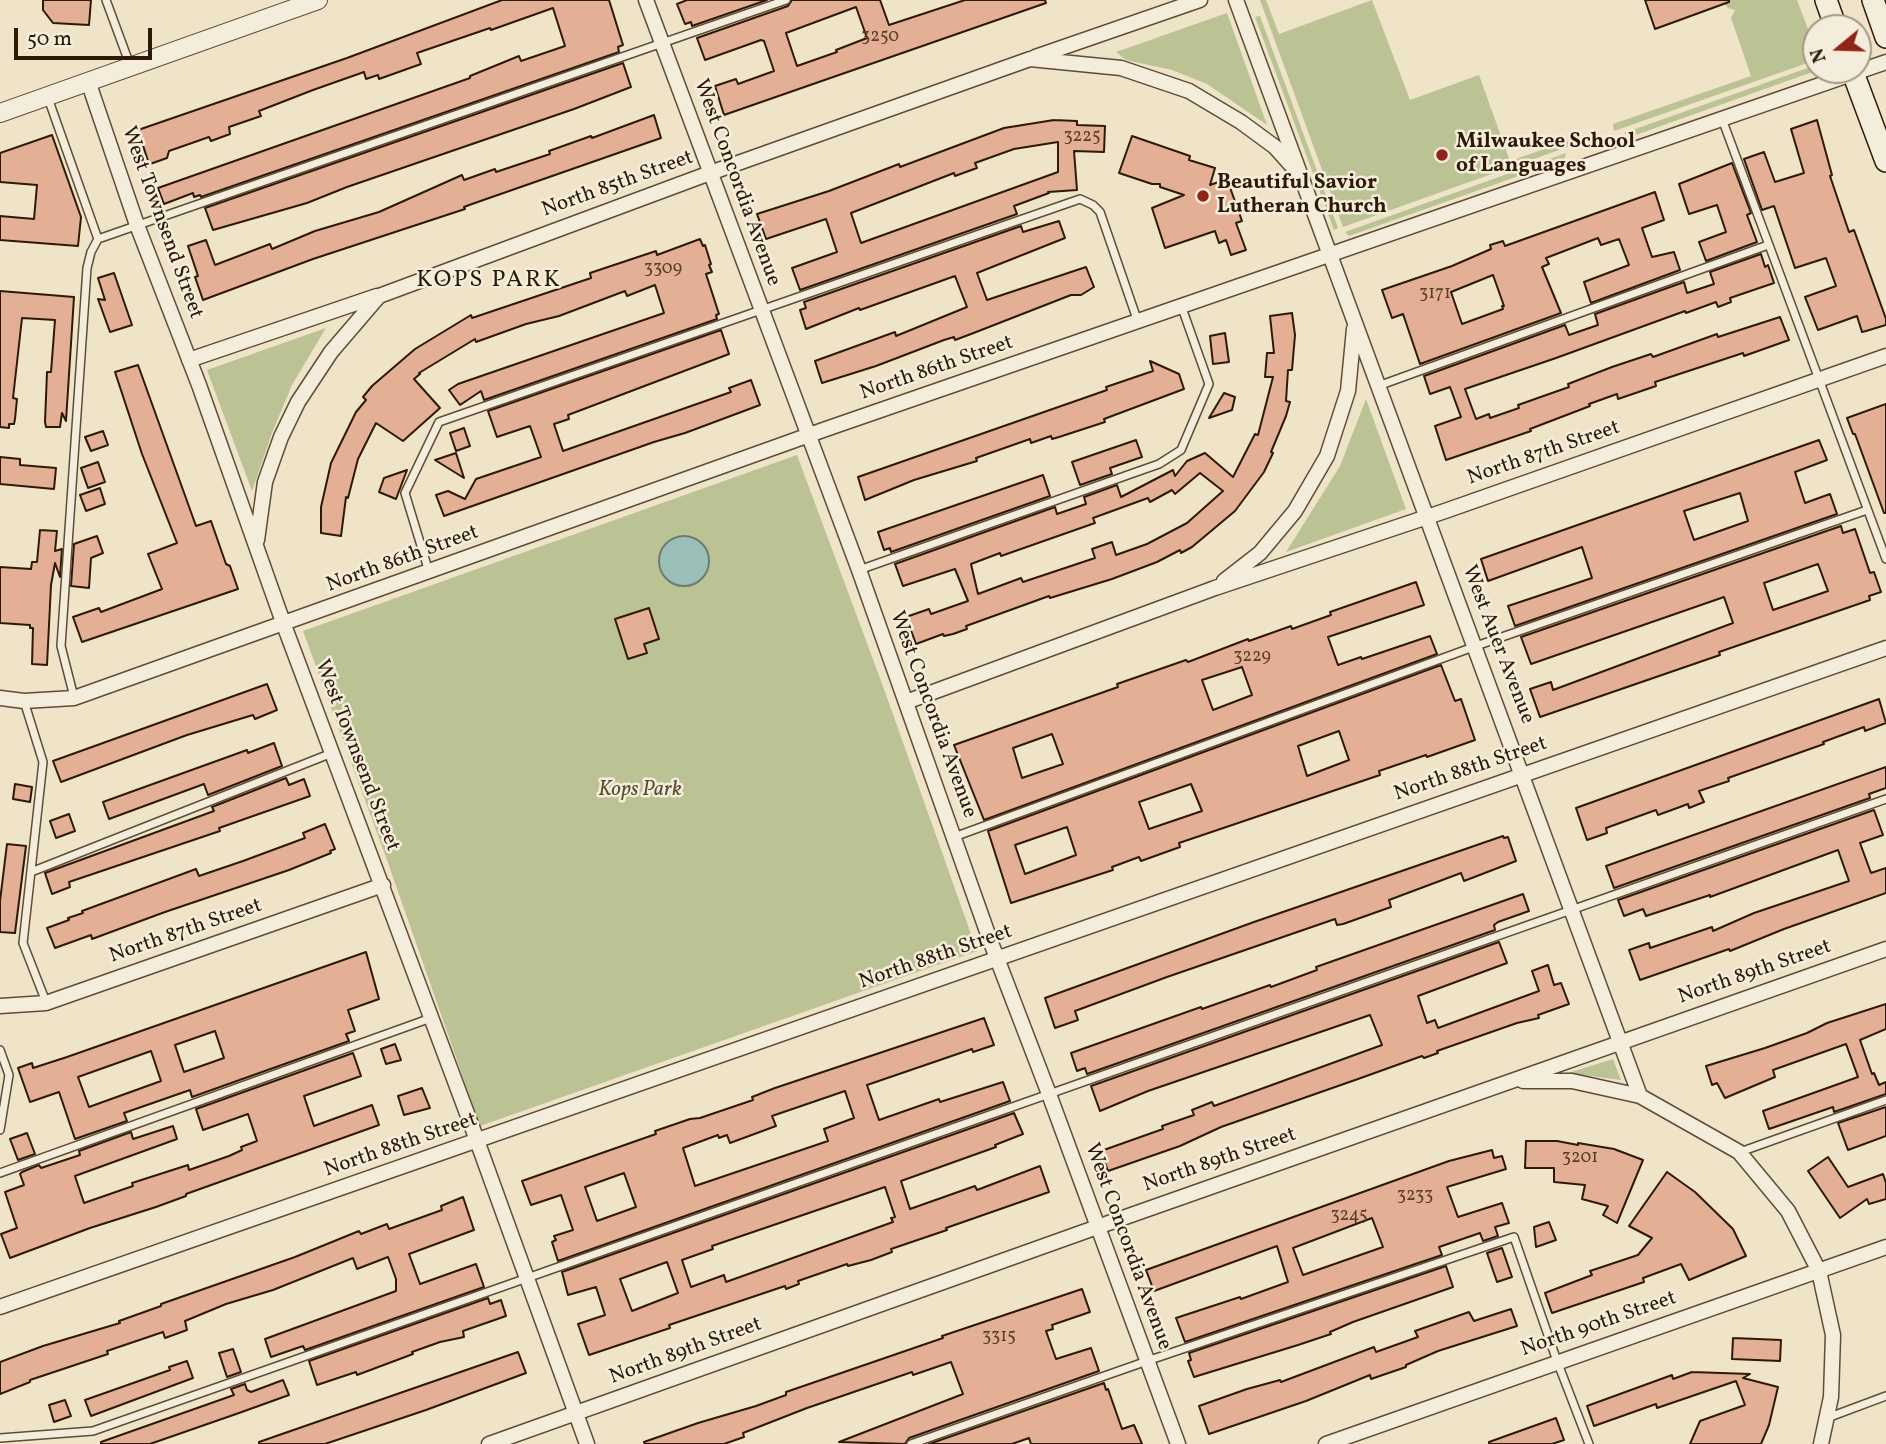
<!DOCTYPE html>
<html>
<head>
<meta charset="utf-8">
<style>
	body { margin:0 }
	#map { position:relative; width:1886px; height:1444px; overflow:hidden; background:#efe3c8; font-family:Vollkorn,serif }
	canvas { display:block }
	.north { position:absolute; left:1802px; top:14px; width:70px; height:70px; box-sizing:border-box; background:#f5eddb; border:2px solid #a59886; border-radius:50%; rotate:251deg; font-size:19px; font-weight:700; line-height:28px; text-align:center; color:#2e1907 }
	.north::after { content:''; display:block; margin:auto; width:24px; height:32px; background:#8f2418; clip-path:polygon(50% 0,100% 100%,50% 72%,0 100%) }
	.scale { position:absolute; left:14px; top:28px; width:138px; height:32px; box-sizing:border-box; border:4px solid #2e1907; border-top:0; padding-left:9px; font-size:21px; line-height:24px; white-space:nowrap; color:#2e1907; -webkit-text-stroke:5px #f5eddb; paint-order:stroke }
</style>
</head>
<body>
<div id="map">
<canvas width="1886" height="1444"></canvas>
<div class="north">N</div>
<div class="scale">50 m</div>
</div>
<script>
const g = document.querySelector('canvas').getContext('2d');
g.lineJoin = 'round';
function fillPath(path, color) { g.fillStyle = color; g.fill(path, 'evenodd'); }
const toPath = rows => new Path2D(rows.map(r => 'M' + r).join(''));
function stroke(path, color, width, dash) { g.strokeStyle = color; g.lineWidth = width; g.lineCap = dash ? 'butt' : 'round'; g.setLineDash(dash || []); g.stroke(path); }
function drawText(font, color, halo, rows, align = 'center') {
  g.font = font + ' Vollkorn,serif'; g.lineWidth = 5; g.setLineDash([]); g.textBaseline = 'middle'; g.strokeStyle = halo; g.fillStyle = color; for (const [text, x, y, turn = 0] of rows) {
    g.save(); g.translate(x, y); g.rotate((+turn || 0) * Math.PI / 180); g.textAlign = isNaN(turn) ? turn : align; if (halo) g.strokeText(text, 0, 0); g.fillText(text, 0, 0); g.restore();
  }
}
const green = toPath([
	[1260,0,1266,0,1279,34,1372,0,1410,100,1479,75,1510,161,1570,140,1573,145,1343,227],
	[1722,0,1797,0,1816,50,1816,60,1614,131,1613,124,1751,76,1731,18,1735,10,1728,8],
	[1227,13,1267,125,1207,84,1172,70,1126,60,1116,52],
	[1260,16,1338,228,1334,230,1255,17],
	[1816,65,1816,70,1818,70,1630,137,1624,133],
	[1566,153,1564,160,1349,236,1345,232],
	[326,328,292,385,272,433,252,491,207,370],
	[1366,399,1406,509,1286,552,1340,466],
	[797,455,884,689,977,951,480,1126,387,860,303,631],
	[1613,1059,1621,1080,1568,1073]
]);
const water = toPath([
	'659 561a25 25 0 1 1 50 0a25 25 0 1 1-50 0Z'
]);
const building = toPath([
	[43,0,91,0,89,25,53,23,43,10,43,0],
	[502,0,609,0,623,45,618,47,619,52,201,197,200,195,194,197,193,193,164,204,158,188,470,78,470,76,519,56,521,61,565,46,553,8,491,30,490,28,417,53,421,64,379,79,378,75,366,79,364,72,313,90,259,111,261,116,229,127,230,134,211,141,209,137,169,151,167,158,150,164,148,161,138,130,347,58,502,0],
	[687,0,767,0,692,26,691,22,685,24,677,4,687,0],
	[792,0,880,0,889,25,965,0,1045,0,1046,3,724,115,715,86,736,79,738,84,774,71,764,41,761,40,705,60,697,38,788,6,792,0],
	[856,7,867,38,836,50,837,52,797,66,786,33,856,7],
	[1645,0,1729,0,1729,2,1655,29,1645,0],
	[623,63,631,87,574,109,347,187,307,203,213,230,205,208,623,63],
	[654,115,661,138,472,204,464,207,465,209,313,259,203,300,195,277,198,276,188,246,206,240,215,265,270,244,272,249,315,231,379,212,462,175,464,180,495,169,496,172,550,154,549,151,591,136,592,138,654,115],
	[1054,120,1077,121,1077,125,1105,126,1104,152,1074,151,1077,190,1048,192,1049,193,1014,206,1017,214,800,290,792,268,837,252,826,219,766,239,757,214,829,191,899,164,900,167,1004,128,1054,120],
	[1058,142,1058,172,861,243,851,213,954,173,955,176,977,168,975,163,1014,149,1058,142],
	[1817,120,1832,175,1830,176,1849,232,1854,230,1886,319,1886,325,1866,331,1862,332,1857,316,1818,330,1805,297,1836,286,1826,258,1795,268,1774,206,1762,210,1744,159,1764,152,1775,182,1804,173,1791,129,1817,120],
	[52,135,81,217,78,246,0,240,0,216,34,219,37,185,0,182,0,153,52,135],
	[1132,136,1190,156,1189,160,1215,168,1210,185,1227,179,1242,221,1236,223,1246,250,1231,255,1226,240,1219,243,1215,231,1165,248,1152,208,1184,195,1160,187,1160,184,1152,184,1119,173,1132,136],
	[1732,163,1751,213,1747,215,1757,242,1706,261,1699,242,1726,232,1717,205,1689,214,1679,184,1732,163],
	[1655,192,1664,220,1642,228,1652,257,1674,252,1680,270,1591,303,1584,282,1629,265,1619,239,1601,245,1598,238,1546,258,1549,264,1542,267,1561,313,1420,364,1403,314,1392,318,1382,290,1452,266,1491,249,1490,245,1503,241,1505,246,1655,192],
	[1493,275,1504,306,1502,306,1503,309,1462,324,1451,292,1493,275],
	[1059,221,1065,238,977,273,987,300,1086,267,1094,287,1081,295,1071,295,971,334,955,340,954,337,944,340,876,366,822,383,815,361,895,332,896,336,967,307,955,276,860,310,859,308,806,329,800,310,806,308,804,302,1021,226,1023,232,1059,221],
	[700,239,703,246,705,245,711,264,709,265,712,272,706,274,719,314,716,315,717,319,484,400,481,391,460,405,449,390,458,384,664,313,655,285,627,296,625,291,559,316,526,324,476,342,475,339,419,373,420,374,414,379,440,408,403,441,376,423,358,459,348,498,346,497,341,536,321,533,321,507,331,463,356,412,366,400,363,397,372,386,415,349,471,315,472,318,591,278,590,273,656,251,657,255,700,239],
	[1761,254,1765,267,1768,265,1774,283,1730,298,1731,302,1718,307,1716,302,1686,313,1685,311,1556,358,1465,389,1476,419,1489,414,1490,418,1519,408,1518,405,1569,387,1568,384,1612,367,1651,354,1653,357,1717,334,1718,337,1780,317,1789,340,1744,356,1743,353,1655,382,1656,386,1618,399,1617,394,1589,404,1590,406,1530,429,1531,431,1446,460,1435,426,1461,417,1450,387,1430,394,1424,376,1565,325,1569,335,1598,325,1595,314,1684,282,1687,293,1714,284,1710,272,1761,254],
	[114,273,132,325,110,332,98,299,105,300,98,278,114,273],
	[0,291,74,297,66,421,62,413,60,427,46,427,45,422,47,372,51,372,55,320,22,318,13,398,17,399,15,419,14,424,9,424,9,428,0,427,0,291],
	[1292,313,1295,335,1292,370,1288,370,1286,401,1290,402,1286,416,1271,452,1273,453,1264,472,1235,511,1192,547,1181,553,1180,550,1157,562,1112,579,1050,598,1049,596,966,626,967,629,953,634,944,636,943,634,916,644,906,617,929,609,931,614,968,601,955,569,903,586,895,564,1055,507,1057,514,1086,504,1084,497,1117,485,1121,497,1173,470,1175,476,1187,461,1205,453,1233,477,1255,434,1258,435,1273,377,1265,377,1267,353,1274,353,1270,316,1292,313],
	[1200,473,1223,491,1187,523,1147,544,1116,555,1112,542,1092,549,1095,558,1023,582,1021,578,978,594,971,564,1000,553,1001,556,1095,523,1093,518,1148,498,1150,502,1172,490,1175,494,1200,473],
	[721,330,729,354,568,415,569,419,554,424,563,451,731,392,729,388,751,380,760,405,685,433,654,442,444,516,436,495,448,491,465,499,476,479,541,457,530,426,497,437,488,411,721,330],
	[1225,333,1229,362,1213,364,1210,336,1225,333],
	[1150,361,1179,374,1184,389,1104,419,1105,422,1059,437,1052,439,1051,436,1031,443,1030,439,976,458,977,461,914,480,865,500,858,477,1107,390,1106,387,1153,371,1150,361],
	[138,365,196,526,211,521,226,564,230,566,238,589,82,642,73,617,99,608,101,612,162,589,148,554,177,543,142,454,115,372,138,365],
	[1224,393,1235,397,1232,410,1209,418,1224,393],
	[1886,404,1886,513,1884,513,1855,434,1853,434,1847,418,1886,404],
	[464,428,470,446,456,451,450,433,464,428],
	[103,431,108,445,91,451,85,437,103,431],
	[1136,440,1142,457,1110,468,1112,474,1080,485,1072,462,1136,440],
	[1819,440,1827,460,1795,472,1805,503,1830,494,1837,514,1515,626,1508,606,1592,578,1582,547,1488,581,1481,559,1819,440],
	[1740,493,1748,521,1694,540,1684,511,1740,493],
	[456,453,464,478,435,460,456,453],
	[0,457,20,459,20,465,56,468,54,489,0,484,0,457],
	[98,462,105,482,88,488,81,468,98,462],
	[407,470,396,499,379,492,384,478,407,470],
	[1043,475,1050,496,891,552,890,548,884,550,878,532,1043,475],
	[100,488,105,504,86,511,80,495,100,488],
	[1841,526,1843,533,1855,529,1870,573,1874,572,1881,592,1869,596,1870,600,1719,652,1720,655,1540,717,1530,689,1551,682,1553,690,1733,623,1724,597,1531,664,1521,637,1841,526],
	[1818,564,1828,591,1773,610,1764,583,1818,564],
	[40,530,57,531,55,551,62,549,60,577,55,563,51,585,47,665,32,664,33,628,30,628,30,625,0,623,0,567,31,569,32,562,37,562,40,530],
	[97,536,103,553,91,558,89,588,71,586,74,544,97,536],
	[1416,582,1424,605,1328,637,1338,665,1361,657,1362,659,1430,636,1437,654,984,820,954,745,1118,687,1117,684,1186,660,1188,662,1248,639,1249,641,1291,626,1292,629,1331,615,1330,612,1416,582],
	[1242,667,1252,695,1213,710,1202,680,1242,667],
	[1052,734,1063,764,1022,778,1013,748,1052,734],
	[649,608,659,639,644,644,647,653,628,659,615,619,649,608],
	[1441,665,1455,701,1461,699,1475,740,1427,757,1426,755,1379,771,1380,775,1179,843,1180,847,1141,861,1139,857,1112,867,1113,870,1011,903,988,831,1441,665],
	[1339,731,1349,760,1307,776,1298,746,1339,731],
	[1191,784,1202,811,1149,829,1139,802,1191,784],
	[1067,827,1076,855,1025,874,1015,845,1067,827],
	[267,684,277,710,255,719,253,715,187,735,61,782,53,761,267,684],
	[1879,699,1886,723,1865,731,1864,727,1823,742,1824,744,1728,778,1729,781,1699,791,1704,802,1689,808,1688,804,1658,815,1656,810,1606,828,1607,833,1587,840,1576,808,1879,699],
	[274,743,282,766,208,795,204,784,109,819,103,802,247,750,248,753,274,743],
	[1886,767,1886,788,1869,794,1870,798,1614,888,1606,866,1886,767],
	[286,778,289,785,304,779,310,796,219,828,220,831,69,882,70,887,52,894,45,873,214,811,212,807,286,778],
	[15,784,32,787,30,802,13,799,15,784],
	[1874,810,1883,835,1860,843,1871,873,1886,868,1886,893,1784,929,1730,951,1729,949,1640,980,1629,950,1649,943,1650,948,1712,927,1713,931,1754,913,1849,881,1838,850,1710,897,1710,895,1646,916,1643,909,1624,916,1618,900,1874,810],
	[69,814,75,831,56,838,50,821,69,814],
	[325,824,335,849,330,851,331,853,289,870,165,912,92,939,91,935,55,948,47,928,69,920,68,918,83,913,82,911,196,869,199,876,243,861,305,838,303,833,325,824],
	[1503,836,1504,838,1508,837,1516,861,1464,881,1461,873,1389,900,1391,907,1343,924,1337,925,1335,919,1167,977,1075,1011,1078,1020,1055,1028,1045,998,1254,922,1503,836],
	[7,844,26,846,15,933,0,932,0,901,7,844],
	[1523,894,1529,911,1498,922,1494,925,1495,930,1087,1074,1085,1068,1077,1071,1071,1053,1201,1007,1202,1009,1270,985,1271,987,1317,970,1316,967,1523,894],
	[1499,942,1507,963,1418,996,1427,1023,1435,1020,1438,1028,1539,991,1532,971,1548,965,1554,985,1561,983,1569,1004,1538,1015,1539,1018,1517,1023,1437,1051,1438,1053,1424,1058,1422,1056,1358,1079,1221,1127,1180,1146,1108,1171,1101,1151,1163,1129,1162,1126,1194,1115,1192,1110,1212,1102,1214,1106,1382,1045,1370,1015,1148,1091,1100,1111,1091,1086,1499,942],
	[366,952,379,999,348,1010,355,1031,346,1034,349,1041,192,1097,190,1090,124,1113,127,1121,75,1139,59,1092,30,1102,18,1068,32,1063,33,1068,67,1057,366,952],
	[215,1031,224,1058,184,1072,175,1045,215,1031],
	[151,1051,161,1081,89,1107,78,1077,151,1051],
	[1886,1004,1886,1029,1860,1040,1872,1074,1874,1073,1879,1085,1886,1082,1886,1094,1834,1112,1833,1107,1769,1129,1763,1111,1858,1077,1846,1044,1773,1070,1775,1077,1725,1098,1717,1083,1712,1085,1706,1066,1765,1048,1807,1033,1827,1023,1886,1004],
	[984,1018,994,1045,973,1052,972,1049,867,1085,879,1120,939,1099,940,1102,1003,1082,1010,1101,558,1261,552,1242,556,1240,554,1236,573,1230,561,1195,531,1205,522,1181,656,1134,655,1131,690,1119,700,1118,753,1100,752,1097,775,1088,984,1018],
	[845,1091,854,1118,824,1129,828,1141,695,1186,683,1148,718,1135,719,1138,727,1135,730,1143,776,1126,772,1116,845,1091],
	[624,1173,636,1207,597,1221,585,1187,624,1173],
	[395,1044,401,1060,386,1064,381,1049,395,1044],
	[353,1053,361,1076,304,1096,314,1126,372,1105,379,1125,186,1194,186,1196,156,1207,90,1228,10,1258,1,1234,17,1228,5,1192,24,1185,20,1174,22,1172,39,1165,41,1168,80,1155,79,1151,131,1132,133,1139,173,1126,177,1139,75,1176,84,1203,133,1186,132,1183,188,1165,189,1170,229,1156,242,1150,241,1147,257,1141,248,1114,203,1130,196,1109,353,1053],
	[422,1088,430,1108,404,1115,398,1096,422,1088],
	[1886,1107,1886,1136,1848,1150,1838,1123,1886,1107],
	[1014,1113,1023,1134,995,1145,996,1147,901,1181,910,1209,975,1186,977,1190,1040,1166,1049,1192,946,1228,947,1230,891,1249,892,1252,871,1260,848,1266,847,1264,798,1281,799,1284,786,1289,785,1286,669,1325,670,1328,589,1355,578,1324,605,1315,596,1287,568,1295,562,1272,1014,1113],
	[885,1187,895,1217,891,1218,893,1222,726,1282,724,1275,691,1287,682,1260,713,1249,712,1246,885,1187],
	[667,1262,678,1293,632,1311,620,1279,667,1262],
	[27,1133,35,1154,18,1160,10,1139,27,1133],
	[1526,1141,1557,1141,1578,1145,1578,1143,1614,1149,1643,1160,1617,1223,1603,1215,1608,1206,1582,1199,1585,1185,1554,1182,1554,1168,1525,1168,1526,1141],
	[1492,1150,1494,1158,1502,1156,1506,1169,1447,1187,1458,1217,1502,1203,1509,1223,1495,1227,1498,1236,1483,1241,1480,1233,1439,1247,1442,1255,1185,1342,1176,1318,1240,1297,1241,1299,1288,1282,1277,1246,1154,1291,1146,1270,1449,1161,1492,1150],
	[1372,1218,1383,1247,1303,1275,1293,1248,1372,1218],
	[1828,1157,1848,1187,1883,1174,1886,1183,1886,1199,1869,1204,1867,1199,1840,1218,1808,1171,1828,1157],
	[1667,1172,1695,1192,1733,1229,1746,1256,1689,1280,1681,1264,1643,1278,1644,1282,1552,1313,1545,1293,1592,1275,1590,1271,1638,1255,1652,1238,1629,1226,1667,1172],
	[463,1197,474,1230,409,1254,420,1284,476,1264,484,1287,305,1350,303,1346,271,1357,265,1339,396,1291,396,1279,388,1257,357,1269,353,1258,273,1290,226,1304,185,1321,187,1330,165,1338,163,1332,107,1351,108,1354,30,1380,30,1382,0,1394,0,1362,43,1346,120,1323,119,1321,161,1306,161,1304,295,1257,359,1231,361,1234,387,1224,389,1229,442,1210,441,1206,463,1197],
	[1549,1222,1556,1240,1536,1247,1534,1227,1549,1222],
	[1502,1248,1512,1277,1497,1282,1487,1253,1502,1248],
	[1446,1266,1453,1287,1353,1322,1330,1332,1331,1334,1298,1345,1194,1377,1188,1361,1191,1360,1189,1353,1446,1266],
	[1082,1289,1090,1312,1052,1325,1053,1329,1046,1331,1056,1359,1091,1348,1099,1371,909,1438,905,1444,839,1442,963,1394,951,1362,913,1375,912,1372,807,1408,743,1433,744,1437,724,1444,645,1444,644,1442,698,1423,756,1406,786,1395,786,1392,943,1338,942,1336,1082,1289],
	[488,1298,490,1304,501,1300,506,1316,463,1331,464,1337,440,1342,412,1352,413,1354,357,1375,356,1372,317,1385,309,1361,488,1298],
	[1511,1309,1517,1326,1438,1351,1406,1365,1406,1367,1371,1379,1370,1375,1306,1401,1209,1434,1199,1406,1247,1389,1280,1380,1281,1382,1374,1347,1376,1352,1418,1337,1415,1331,1469,1312,1474,1321,1511,1309],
	[1733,1338,1781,1340,1780,1361,1732,1359,1733,1338],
	[233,1349,241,1372,227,1377,219,1353,233,1349],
	[518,1352,526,1373,426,1410,325,1444,259,1444,259,1442,518,1352],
	[187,1361,193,1378,91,1416,85,1400,170,1370,169,1367,187,1361],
	[1692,1372,1750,1374,1743,1378,1778,1387,1769,1425,1761,1444,1690,1444,1700,1421,1745,1405,1736,1381,1657,1408,1656,1404,1594,1426,1587,1406,1672,1375,1673,1379,1692,1372],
	[283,1380,289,1395,239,1413,150,1444,101,1444,101,1442,234,1395,231,1389,245,1384,247,1390,251,1392,283,1380],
	[1104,1383,1106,1390,1108,1389,1122,1429,1134,1425,1142,1444,1031,1444,1029,1438,1012,1444,929,1444,1104,1383],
	[65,1400,71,1416,54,1422,49,1405,65,1400],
	[1556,1418,1564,1440,1552,1444,1489,1444,1489,1442,1556,1418]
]);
const service = toPath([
	[106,0,130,65],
	[48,98,98,239],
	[1722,119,1886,559],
	[1378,386,1768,245],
	[859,570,1159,464,1181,450,1209,384,1182,308],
	[429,572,405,493,439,422,1080,199,1093,205,1100,212,1138,322],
	[74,697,61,646,87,268,91,252,98,239,786,0],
	[24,701,43,762,23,943,46,1002],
	[954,837,1476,646,1867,510],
	[31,872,332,753],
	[0,1050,9,1075,0,1130],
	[1740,1152,1886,1100],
	[0,1173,431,1018],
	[1827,1418,1886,1396],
	[0,1438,93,1431,1886,799],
	[911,1444,1147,1361,1514,1237,1557,1361,1589,1444]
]);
const minor = toPath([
	[646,0,859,570,990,940,1049,1094,1178,1444],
	[1236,0,1640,1096],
	[1035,57,1200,0],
	[88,81,137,225,199,385,284,625,471,1124,587,1444],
	[189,360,377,296],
	[257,540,265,482,281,437,298,402,331,352,379,296,710,173,1030,59,1121,68,1189,91,1241,122,1275,147,1300,175],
	[1224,581,1260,553,1295,511,1327,456,1348,391,1354,329],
	[0,698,24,701,74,698,826,429,1886,62],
	[906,702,1215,588,1445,511,1886,356],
	[0,1006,46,1003,383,885],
	[1523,1081,1572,1081,1640,1096,1739,1152,1788,1211,1819,1271,1833,1335,1831,1397,1821,1444],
	[0,1307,1886,648],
	[489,1444,1117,1220,1886,949],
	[1326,1444,1886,1247]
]);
const tertiary = toPath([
	[0,113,318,0]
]);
const secondary = toPath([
	[1826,0,1836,28],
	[1873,0,1886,37],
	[1852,70,1886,161]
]);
const markers = [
	[1442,155,7,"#8f2418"],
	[1203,196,7,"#8f2418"]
];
const numberNames = [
	["3250",880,38],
	["3225",1082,138],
	["3309",663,270],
	["3171",1435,295],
	["3229",1252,658],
	["3201",1580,1159],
	["3233",1415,1197],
	["3245",1349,1217],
	["3315",999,1338]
];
const poiNames = [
	["Milwaukee School",1456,143],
	["of Languages",1456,167],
	["Beautiful Savior",1217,184],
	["Lutheran Church",1217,208]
];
const streetNames = [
	["West Concordia Avenue",736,183,70],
	["North 85th Street",618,185,-20],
	["West Townsend Street",161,223,70],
	["North 86th Street",937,369,-19],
	["North 87th Street",1544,454,-19],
	["North 86th Street",403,560,-20],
	["West Auer Avenue",1497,645,69],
	["West Concordia Avenue",932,715,70],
	["West Townsend Street",356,756,69],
	["North 88th Street",1471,770,-19],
	["North 87th Street",186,932,-19],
	["North 88th Street",936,958,-19],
	["North 89th Street",1755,973,-19],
	["North 88th Street",401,1146,-19],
	["North 89th Street",1220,1161,-19],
	["West Concordia Avenue",1127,1247,70],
	["North 90th Street",1599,1325,-19],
	["North 89th Street",686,1352,-20]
];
const parkNames = [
	["Kops Park",640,791]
];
const quarterNames = [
	["KOPS PARK",489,282]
];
fillPath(green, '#bbc394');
fillPath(water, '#9abeb8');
stroke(water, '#6f7c71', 2);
fillPath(building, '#e3af95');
stroke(building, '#2e1907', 2);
stroke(service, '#5e4c37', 10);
stroke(minor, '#5e4c37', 17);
stroke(tertiary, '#5e4c37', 20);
stroke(secondary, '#2e1907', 24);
stroke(service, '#f5eddb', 7);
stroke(minor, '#f5eddb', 14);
stroke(tertiary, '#f5eddb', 18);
stroke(secondary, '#f5eddb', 21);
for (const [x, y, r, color] of markers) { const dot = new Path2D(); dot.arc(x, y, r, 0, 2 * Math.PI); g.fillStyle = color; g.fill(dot); stroke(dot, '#f5eddb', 2.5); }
drawText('18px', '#5b3e2a', null, numberNames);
drawText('bold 21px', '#2e1907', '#f5eddb', poiNames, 'left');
drawText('21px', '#2e1907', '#f5eddb', streetNames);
drawText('italic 21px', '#584c31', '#f5eddb', parkNames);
g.letterSpacing = '2px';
drawText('24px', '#2e1907', '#f5eddb', quarterNames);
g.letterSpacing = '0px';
</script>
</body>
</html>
